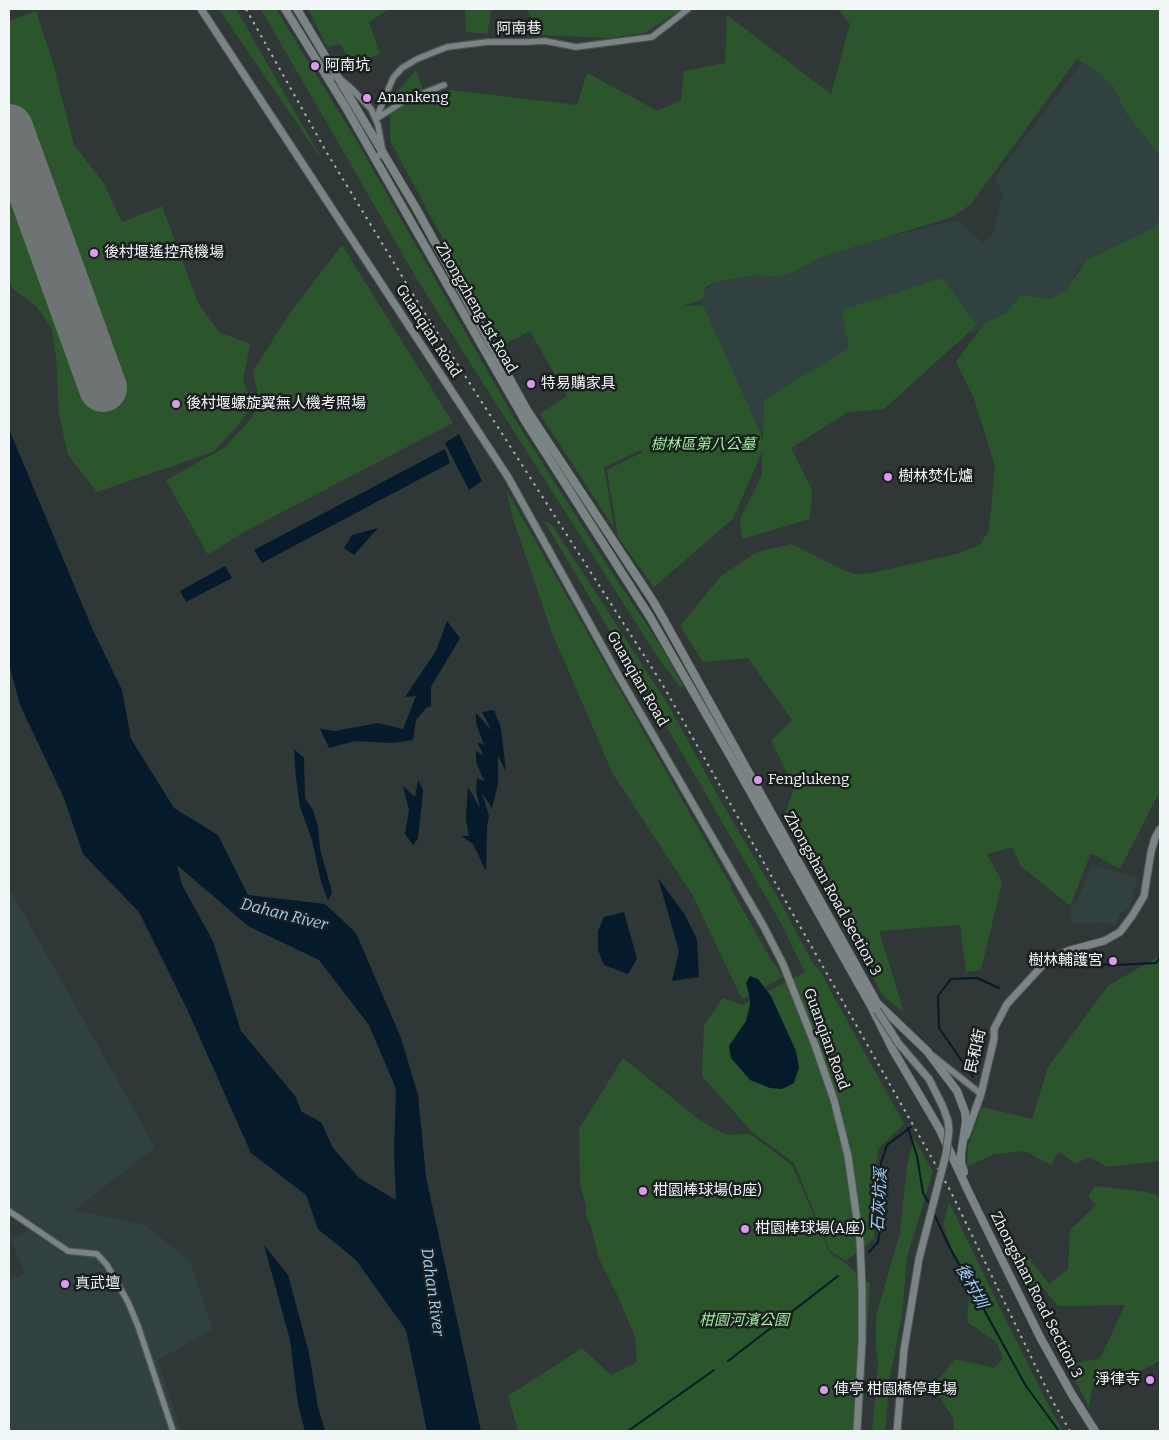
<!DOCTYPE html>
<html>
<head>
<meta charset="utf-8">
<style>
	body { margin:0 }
	#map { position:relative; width:1169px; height:1440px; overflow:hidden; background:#303737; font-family:Bitter,serif }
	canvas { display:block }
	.frame { position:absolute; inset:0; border:10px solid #f1f6f6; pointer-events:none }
</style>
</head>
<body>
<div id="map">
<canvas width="1169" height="1440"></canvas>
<div class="frame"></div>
</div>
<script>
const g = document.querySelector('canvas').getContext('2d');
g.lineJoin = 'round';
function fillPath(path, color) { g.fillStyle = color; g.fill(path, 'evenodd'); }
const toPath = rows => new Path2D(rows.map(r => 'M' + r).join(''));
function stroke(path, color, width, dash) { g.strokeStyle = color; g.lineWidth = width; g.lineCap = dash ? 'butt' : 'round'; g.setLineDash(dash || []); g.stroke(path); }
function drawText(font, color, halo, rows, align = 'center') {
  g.font = font + ' Bitter,"Noto Sans TC",serif'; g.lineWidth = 5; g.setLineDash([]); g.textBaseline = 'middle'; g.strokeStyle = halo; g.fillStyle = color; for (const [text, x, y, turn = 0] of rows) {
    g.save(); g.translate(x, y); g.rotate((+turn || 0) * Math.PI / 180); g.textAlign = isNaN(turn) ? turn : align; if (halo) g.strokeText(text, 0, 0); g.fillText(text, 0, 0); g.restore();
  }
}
const built = toPath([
	[1086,57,1120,87,1160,142,1160,232,1076,269,1066,300,856,373,772,432,754,430,700,313,701,293,722,277,958,220,983,243,992,236,1003,194,995,178],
	[1092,865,1137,878,1131,903,1125,912,1121,912,1115,926,1106,922,1072,923,1070,907,1077,902],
	[9,888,155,1147,75,1210,146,1225,190,1262,213,1329,158,1360,181,1431,9,1431,9,1280,25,1274,11,1240,34,1227,9,1206]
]);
const green = toPath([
	[219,9,236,9,326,166,223,15],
	[261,9,276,9,355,138,514,418,607,565,662,648,683,685,682,687,680,687,657,656,418,281],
	[308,9,389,9,369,22,380,54,352,64,340,44,327,47],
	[465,9,492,9,487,34,466,32],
	[527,9,682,9,645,33,609,38,541,35],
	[838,9,1160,9,1160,155,1126,113,1114,87,1098,72,1077,59,971,204,953,217,820,257,796,271,778,276,755,275,715,282,706,287,701,300,682,306,703,305,763,439,764,400,849,348,842,310,942,278,977,325,884,409,848,412,791,448,812,490,810,519,742,539,740,519,762,475,762,452,733,519,654,587,618,537,607,470,643,452,641,450,604,467,614,528,540,414,567,396,530,331,501,346,390,141,390,113,396,93,416,70,426,98,451,90,577,105,587,73,658,111,681,100,684,71,725,63,727,15,831,94,850,24],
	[36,11,52,60,74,145,103,182,122,222,162,206,199,305,219,332,250,344,243,380,253,404,236,428,213,452,97,492,68,455,59,414,56,356,52,329,37,307,13,289,9,283,9,21],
	[1160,219,1160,791,1120,869,1091,853,1070,906,1021,866,1012,847,987,854,1002,882,981,970,966,972,960,925,879,931,904,1012,883,996,785,815,794,787,771,741,792,720,748,658,703,662,680,626,721,576,757,552,792,544,841,569,855,574,867,574,956,554,980,545,989,530,995,467,974,398,956,362,985,323,1007,313,1020,295,1051,299,1066,290,1087,260,1156,227],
	[342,245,453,423,242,533,208,555,166,480,224,448,249,421,260,405,253,371,290,313],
	[506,489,731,886,730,887,769,956,783,977,742,999,692,894,613,774,552,633,514,522],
	[544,521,552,525,669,706,723,805,777,896,815,967,817,966,904,1124,878,1149,874,1239,846,1261,830,1251,794,1163,752,1132,702,1076,704,1025,723,998,742,1005,805,972,782,925,657,710],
	[1160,954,1160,1161,1107,1167,1089,1157,1075,1164,1059,1151,1051,1165,1025,1151,994,1154,967,1167,968,1147,982,1107,1032,1119,1048,1067,1108,986,1159,956],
	[623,1058,698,1119,726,1135,750,1134,792,1165,830,1253,845,1263,870,1284,861,1431,518,1431,508,1396,582,1348,611,1375,637,1362,635,1337,621,1303,599,1259,591,1227,586,1215,586,1206,580,1184,579,1129],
	[914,1138,933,1172,907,1257,902,1315,889,1383,885,1431,872,1431,878,1365,876,1348,876,1316,900,1233,907,1166],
	[1095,1186,1147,1192,1160,1197,1160,1361,1129,1377,1094,1381,1089,1407,1067,1364,1100,1359,1125,1305,1058,1306,1043,1288,1028,1292,1003,1242,1027,1255,1049,1284,1068,1269,1070,1230,1096,1205,1088,1197],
	[949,1202,1003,1314,1053,1414,1063,1431,954,1431,953,1418,933,1387,955,1359,994,1368,1003,1359,997,1343,967,1322,969,1297,943,1225]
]);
const water = toPath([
	[9,429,92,628,122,690,131,739,174,808,218,835,248,895,325,904,356,933,401,1038,418,1095,426,1177,481,1431,427,1431,406,1330,356,1260,318,1229,306,1195,251,1153,188,1011,139,912,83,854,64,798,20,705,9,664],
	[177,865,248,926,319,960,369,1025,396,1089,394,1153,396,1200,359,1178,333,1148,321,1122,302,1112,295,1096,241,1031,213,941,182,885],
	[459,434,482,481,469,490,445,443],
	[445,449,450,463,262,563,254,550],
	[378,528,354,555,344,548,352,535],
	[225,566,232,578,186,602,180,591],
	[447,621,460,638,431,687,431,706,426,708,416,720,413,740,392,743,355,741,329,748,320,729,335,731,378,723,403,729,416,696,405,697,436,651],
	[494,710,501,728,506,772,498,755,498,784,492,808,482,793,489,816,487,826,486,871,473,844,461,836,469,836,466,819,468,787,480,808,476,790,477,778,484,781,476,762,476,751,484,756,477,742,484,745,476,723,476,713,492,731,482,712],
	[294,749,304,758,305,798,313,810,318,827,320,849,332,892,328,901,321,881,312,840,300,807,296,778],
	[418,780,423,790,418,839,413,845,405,834,409,810,403,786,415,797],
	[658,878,685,915,697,940,699,977,672,981,679,951],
	[624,912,637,959,628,974,604,965,598,950,598,931,604,917],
	[750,976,758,979,771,996,796,1051,799,1067,794,1083,782,1089,770,1088,750,1080,731,1058,729,1046,746,1021,750,1005,750,998,746,983],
	[264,1245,288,1275,309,1353,318,1407,325,1431,305,1431,298,1404,290,1340]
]);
const stream = toPath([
	[1066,962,1115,965,1156,963,1160,957],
	[973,1077,939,1028,938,996,951,979,977,978,999,988],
	[908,1128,917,1156,923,1193,930,1205],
	[934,1214,950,1248,1026,1386,1059,1431],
	[869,1252,878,1242,881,1223,881,1163,887,1145,911,1127],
	[728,1361,838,1276],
	[628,1431,714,1370]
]);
const runway = toPath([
	[9,128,103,388]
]);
const minor = toPath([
	[328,80,336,75,351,88,371,109,378,125,383,153,374,158],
	[376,119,393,78,402,68,417,59,447,47,487,42,527,42,545,41,576,47,652,37,688,9],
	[376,119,404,101,444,85],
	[933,1056,981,1094],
	[9,1211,68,1251,97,1254,107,1265,128,1302,138,1326,173,1431]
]);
const tertiary = toPath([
	[201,9,508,477,617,673,764,927,783,964,815,1045,834,1100,848,1156,860,1241,862,1288,862,1341,857,1431],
	[966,1136,981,1094,994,1039,994,1029,1007,1004,1041,967,1051,958,1070,950,1104,941,1120,932,1132,916,1144,896,1151,852,1155,838,1160,829]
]);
const secondary = toPath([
	[285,9,346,108,525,421,650,617,729,754,871,1006,893,1050,940,1130,970,1195,1040,1337,1071,1393,1095,1431],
	[297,9,416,208,527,410,653,601,664,620,877,1003,927,1051,957,1091,965,1112,966,1121,961,1154,961,1163,964,1172]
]);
const rail = toPath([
	[246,9,327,153,419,304,661,682,950,1190,1052,1400,1070,1431]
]);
const tertiaryBridge = toPath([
	[877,1010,899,1044,929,1079,943,1107,948,1121,949,1131,946,1154,919,1259,904,1350,897,1431]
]);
const markers = [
	[315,66,5,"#de98f2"],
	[367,98,5,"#de98f2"],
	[94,253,5,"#de98f2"],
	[531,384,5,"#de98f2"],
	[176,404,5,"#de98f2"],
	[888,477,5,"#de98f2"],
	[758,780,5,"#de98f2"],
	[1113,961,5,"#de98f2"],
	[643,1191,5,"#de98f2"],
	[745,1229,5,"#de98f2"],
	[65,1284,5,"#de98f2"],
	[1150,1380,5,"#de98f2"],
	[824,1390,5,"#de98f2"]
];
const streetNames = [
	["阿南巷",519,29,-1],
	["Zhongzheng 1st Road",476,308,60],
	["Guanqian Road",428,331,57],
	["Guanqian Road",637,679,60],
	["Zhongshan Road Section 3",832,894,61],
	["Guanqian Road",826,1039,70],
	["民和街",976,1051,-77],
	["Zhongshan Road Section 3",1036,1295,63]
];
const poiNames = [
	["阿南坑",325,66],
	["Anankeng",377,98],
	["後村堰遙控飛機場",104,253],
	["特易購家具",541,384],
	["後村堰螺旋翼無人機考照場",186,404],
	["樹林焚化爐",898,477],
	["Fenglukeng",768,780],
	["樹林輔護宮",1103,961,"right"],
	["柑園棒球場(B座)",653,1191],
	["柑園棒球場(A座)",755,1229],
	["真武壇",75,1284],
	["淨律寺",1140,1380,"right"],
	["俥亭 柑園橋停車場",834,1390]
];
const parkNames = [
	["樹林區第八公墓",703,445],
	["柑園河濱公園",744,1321]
];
const waterNames = [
	["Dahan River",284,915,14],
	["石灰坑溪",880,1200,-87],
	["後村圳",971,1286,61],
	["Dahan River",432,1292,82]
];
fillPath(built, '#314140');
fillPath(green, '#2b562b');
fillPath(water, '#051a2a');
stroke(stream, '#051a2a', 2);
stroke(runway, '#6e7474', 48);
stroke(minor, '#4c5352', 8);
stroke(tertiary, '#4c5352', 9);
stroke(secondary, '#4c5352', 9);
stroke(minor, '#7b8484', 5.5);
stroke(tertiary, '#7b8484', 7);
stroke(secondary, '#7b8484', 8);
stroke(rail, '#abb1b1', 2, [2.5, 5]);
stroke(tertiaryBridge, '#4c5352', 9, []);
stroke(tertiaryBridge, '#7b8484', 7);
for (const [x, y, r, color] of markers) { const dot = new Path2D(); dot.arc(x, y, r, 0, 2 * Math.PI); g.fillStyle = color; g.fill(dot); stroke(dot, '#1a1e1e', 2); }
drawText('15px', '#f1f6f6', '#1a1e1e', streetNames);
drawText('15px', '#f1f6f6', '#1a1e1e', poiNames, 'left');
drawText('italic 15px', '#9fef9e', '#1a1e1e', parkNames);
drawText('italic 16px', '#9cd0fb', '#1a1e1e', waterNames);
</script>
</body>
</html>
